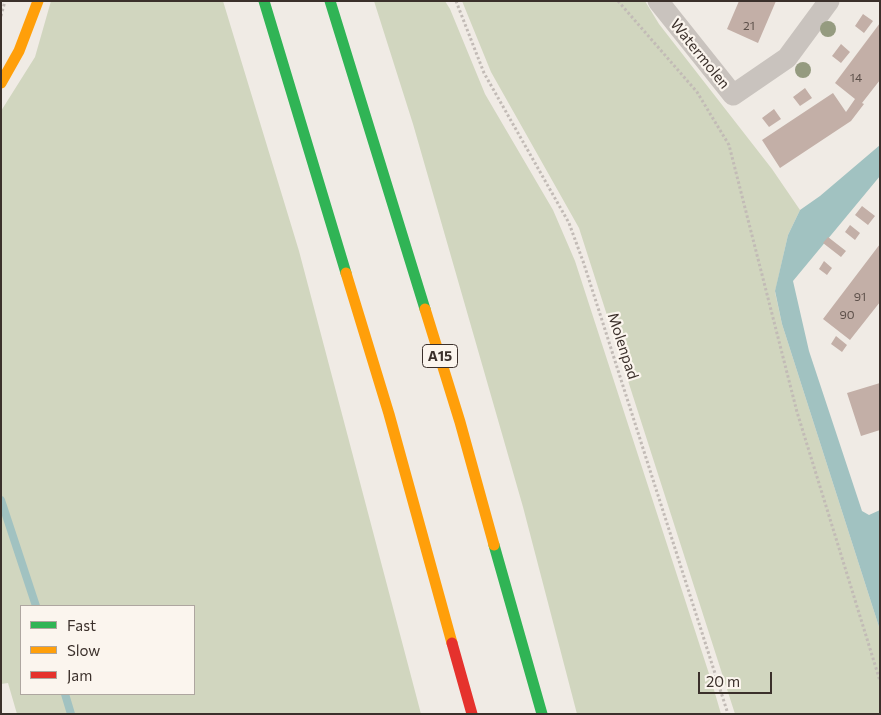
<!DOCTYPE html>
<html>
<head>
<meta charset="utf-8">
<style>
	body { margin:0 }
	#map { position:relative; width:881px; height:715px; overflow:hidden; background:#f0ebe5; font-family:Commissioner,sans-serif }
	canvas { display:block }
	.frame { position:absolute; inset:0; border:2px solid #3b302b; pointer-events:none }
	.legend { position:absolute; left:20px; top:605px; width:175px; height:90px; box-sizing:border-box; background:#fbf5ee; border:1px solid #aea6a0; margin:0; padding:6px 9px; list-style:none; font-size:15px; color:#3b302b }
	.legend li { display:flex; align-items:center; gap:10px; height:25px }
	.legend b { width:25px; border:1px solid #aea6a0 }
	.scale { position:absolute; left:698px; top:672px; width:74px; height:22px; box-sizing:border-box; border:2px solid #3b302b; border-top:0; padding-left:6px; font-size:15px; line-height:18px; white-space:nowrap; color:#3b302b; -webkit-text-stroke:4px #fbf5ee; paint-order:stroke }
</style>
</head>
<body>
<div id="map">
<canvas width="881" height="715"></canvas>
<div class="frame"></div>
<ul class="legend">
<li><b style="height:6px;background:#30b455"></b>Fast</li>
<li><b style="height:6px;background:#ff9f0a"></b>Slow</li>
<li><b style="height:6px;background:#e5322d"></b>Jam</li>
</ul>
<div class="scale">20 m</div>
</div>
<script>
const g = document.querySelector('canvas').getContext('2d');
g.lineJoin = 'round';
function fillPath(path, color) { g.fillStyle = color; g.fill(path, 'evenodd'); }
const toPath = rows => new Path2D(rows.map(r => 'M' + r).join(''));
function stroke(path, color, width, dash) { g.strokeStyle = color; g.lineWidth = width; g.lineCap = dash ? 'butt' : 'round'; g.setLineDash(dash || []); g.stroke(path); }
function drawText(font, color, halo, rows, align = 'center') {
  g.font = font + ' Commissioner,sans-serif'; g.lineWidth = 4.5; g.setLineDash([]); g.textBaseline = 'middle'; g.strokeStyle = halo; g.fillStyle = color; for (const [text, x, y, turn = 0] of rows) {
    g.save(); g.translate(x, y); g.rotate((+turn || 0) * Math.PI / 180); g.textAlign = isNaN(turn) ? turn : align; if (halo) g.strokeText(text, 0, 0); g.fillText(text, 0, 0); g.restore();
  }
}
const green = toPath([
	[51,1,223,1,299,251,421,714,17,714,8,683,1,684,1,111,35,57],
	[21,606,194,606,194,694,21,694],
	[374,1,445,1,450,9,485,94,553,210,575,261,712,683,721,714,577,714,523,507,413,124],
	[462,1,645,1,659,24,772,169,800,210,788,235,775,292,782,324,880,630,880,714,735,714,579,228,491,72]
]);
const water = toPath([
	[880,145,880,176,793,281,809,351,862,511,869,515,880,510,880,630,782,324,775,291,788,235,800,210,820,196]
]);
const stream = toPath([
	[1,500,36,606],
	[65,694,71,714]
]);
const building = toPath([
	[739,1,776,1,758,43,727,29],
	[863,14,873,21,864,33,855,26],
	[880,23,880,80,862,103,864,104,851,121,780,168,762,140,833,93,846,112,855,99,835,83],
	[841,44,850,52,841,63,832,56],
	[805,88,812,98,800,106,793,97],
	[774,109,781,119,769,127,762,118],
	[862,206,875,216,868,225,855,215],
	[850,225,860,233,855,240,845,232],
	[828,237,846,251,841,257,823,243],
	[880,244,880,302,850,340,823,319],
	[824,261,832,268,827,275,819,269],
	[836,336,847,345,842,352,831,344],
	[880,383,880,430,861,436,847,393]
]);
const path = toPath([
	[456,1,484,73,569,223,584,264,728,714],
	[618,1,697,92,729,145,797,412,880,681],
	[1,16,5,1]
]);
const street = toPath([
	[658,1,733,95,787,58,829,1]
]);
const fast = toPath([
	[264,1,346,273],
	[330,1,425,309],
	[494,545,542,714]
]);
const slow = toPath([
	[1,83,19,51,38,1],
	[346,273,389,414,452,643],
	[425,309,460,422,494,545]
]);
const jam = toPath([
	[452,643,472,714]
]);
const trees = [
	[828,29],
	[803,70]
];
const numberNames = [
	["21",749,26],
	["14",856,78],
	["91",860,297],
	["90",847,315]
];
const shields = [
	[440,356,35]
];
const shieldNames = [
	["A15",440,356]
];
const streetNames = [
	["Watermolen",700,54,51],
	["Molenpad",623,346,72]
];
fillPath(green, '#d1d6bf');
fillPath(water, '#a1c2c1');
stroke(stream, '#a1c2c1', 8);
fillPath(building, '#c3afa7');
stroke(path, '#c2bbb6', 3, [2.5, 2.5]);
stroke(street, '#c9c3be', 21);
stroke(fast, '#30b455', 11);
stroke(slow, '#ff9f0a', 11);
stroke(jam, '#e5322d', 11);
g.fillStyle = '#959b80';
for (const [x, y] of trees) { g.beginPath(); g.arc(x, y, 8, 0, 2 * Math.PI); g.fill(); }
drawText('12px', '#5d504a', null, numberNames);
for (const [x, y, w] of shields) { const box = new Path2D(); box.roundRect(x - w / 2, y - 11.5, w, 23, 4); g.fillStyle = '#fbf5ee'; g.fill(box); stroke(box, '#3b302b', 1); }
drawText('bold 14px', '#3b302b', null, shieldNames);
drawText('15px', '#3b302b', '#fbf5ee', streetNames);
</script>
</body>
</html>
